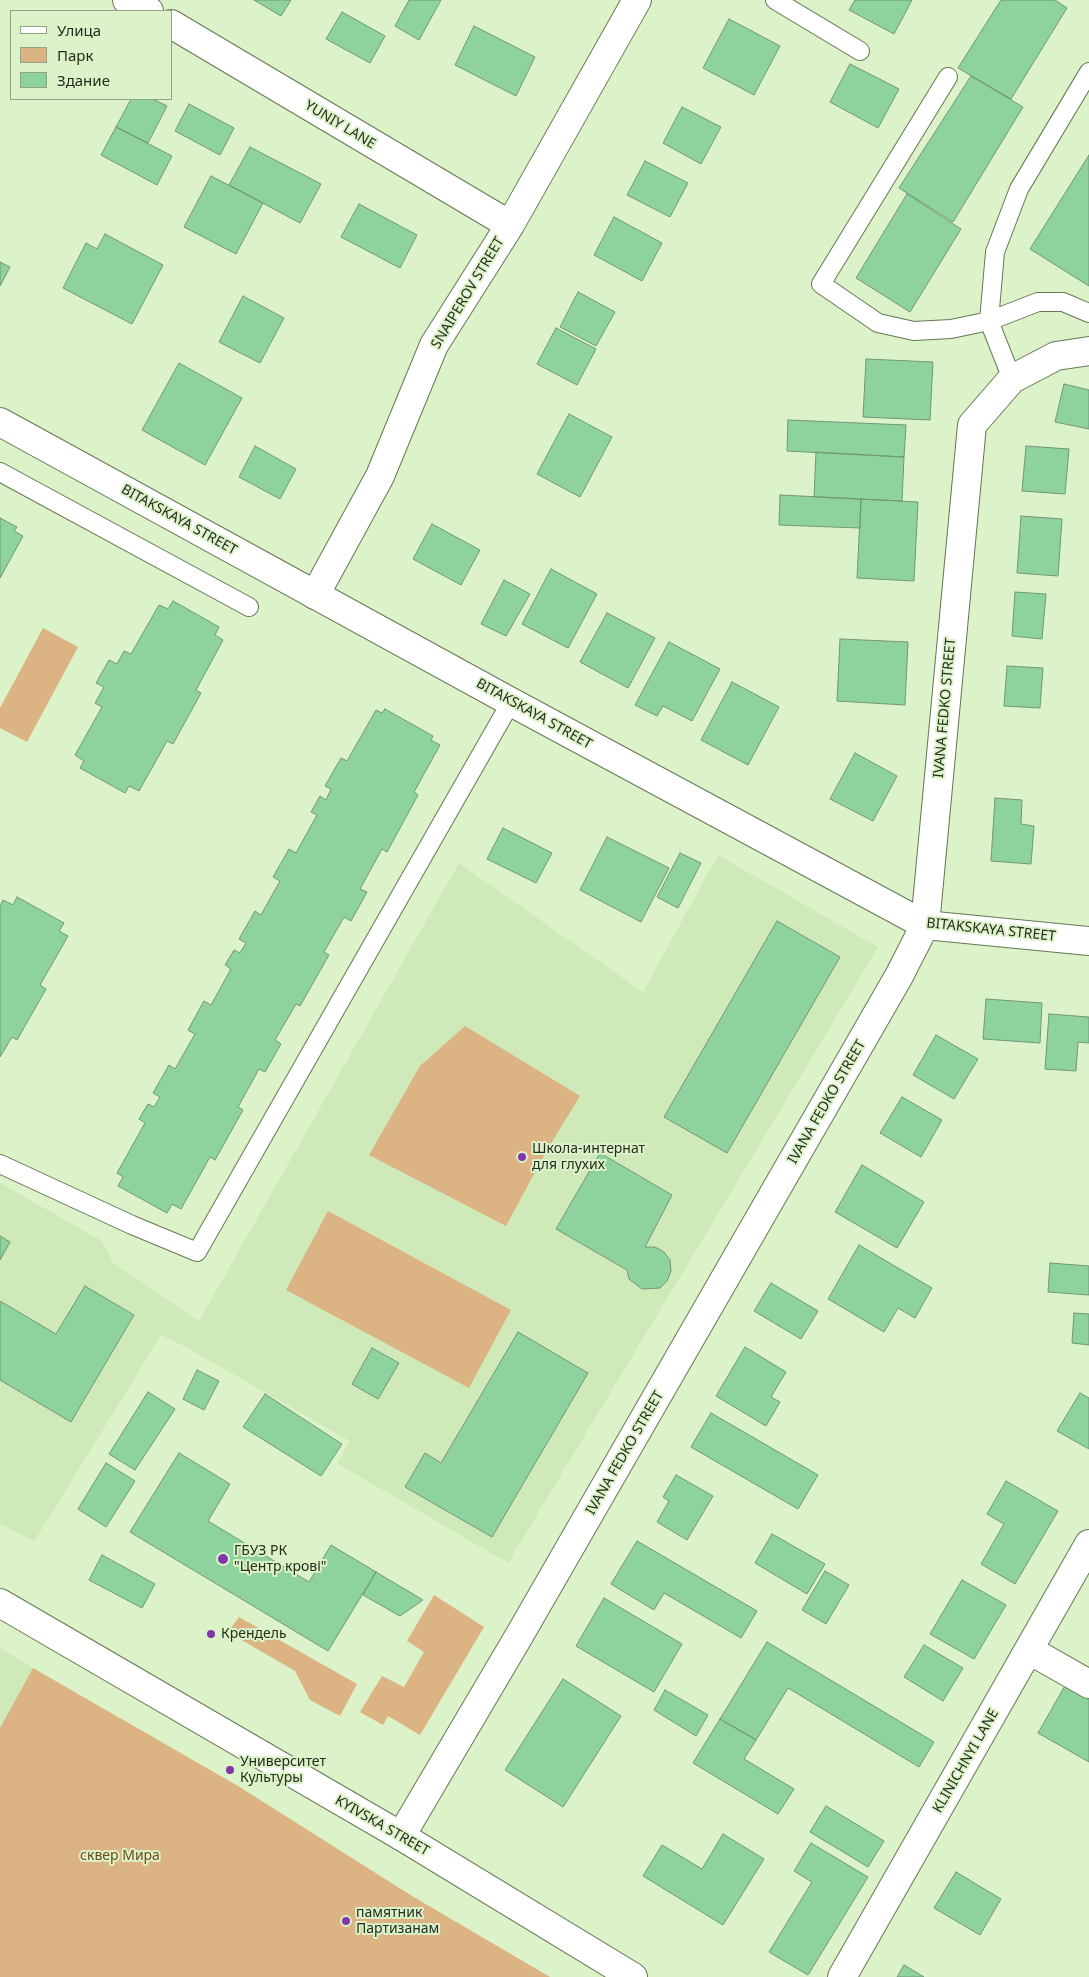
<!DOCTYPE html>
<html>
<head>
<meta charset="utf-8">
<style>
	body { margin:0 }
	#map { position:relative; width:1089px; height:1977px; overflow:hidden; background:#dcf2c9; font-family:"Noto Sans",sans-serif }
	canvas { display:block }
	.legend { position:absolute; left:10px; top:10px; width:162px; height:90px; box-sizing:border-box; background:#dcf2c9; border:1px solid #93a385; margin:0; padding:6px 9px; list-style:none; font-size:15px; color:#252d1e }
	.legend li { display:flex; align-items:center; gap:10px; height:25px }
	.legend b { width:25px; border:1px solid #93a385 }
</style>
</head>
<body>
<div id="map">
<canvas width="1089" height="1977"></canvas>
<ul class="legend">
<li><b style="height:6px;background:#fff"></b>Улица</li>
<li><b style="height:14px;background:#dcb383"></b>Парк</li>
<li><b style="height:14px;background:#8ed39d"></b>Здание</li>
</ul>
</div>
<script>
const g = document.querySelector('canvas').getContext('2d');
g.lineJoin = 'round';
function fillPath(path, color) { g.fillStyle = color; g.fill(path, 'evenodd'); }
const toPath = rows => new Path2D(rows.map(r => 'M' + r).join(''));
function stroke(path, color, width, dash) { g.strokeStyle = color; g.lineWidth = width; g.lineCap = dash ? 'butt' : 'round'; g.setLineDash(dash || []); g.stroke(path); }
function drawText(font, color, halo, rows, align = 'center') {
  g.font = font + ' "Noto Sans",sans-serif'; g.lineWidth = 4; g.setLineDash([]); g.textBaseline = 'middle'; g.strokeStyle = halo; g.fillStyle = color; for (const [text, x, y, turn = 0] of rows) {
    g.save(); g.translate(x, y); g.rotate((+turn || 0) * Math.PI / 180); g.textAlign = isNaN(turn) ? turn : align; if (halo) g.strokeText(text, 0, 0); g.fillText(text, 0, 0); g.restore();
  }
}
const built = toPath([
	[718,855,878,947,508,1563,337,1463,350,1441,186,1347,161,1335,34,1542,0,1523,0,1183,102,1241,113,1263,199,1321,459,863,643,992],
	[0,1648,33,1668,0,1728]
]);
const green = toPath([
	[43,628,78,647,27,742,0,728,0,708],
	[465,1026,580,1096,547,1150,506,1226,369,1155,420,1066],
	[328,1211,511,1310,469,1388,286,1290],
	[434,1595,484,1627,420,1735,388,1716,383,1725,360,1712,382,1676,404,1687,424,1652,407,1641],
	[239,1617,357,1684,340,1716,310,1700,295,1671,228,1632],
	[33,1668,238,1786,412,1896,550,1977,0,1977,0,1728]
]);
const building = toPath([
	[254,0,291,0,281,16,254,0],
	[409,0,441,0,419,40,395,26,409,0],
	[855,0,912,0,894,34,849,10,855,0],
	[1001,0,1055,0,1067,8,1011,99,958,68,1001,0],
	[342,12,385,36,370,63,326,39,342,12],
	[729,19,780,46,754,95,703,68,729,19],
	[474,26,535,57,516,96,455,65,474,26],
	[850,64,899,89,878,128,830,102,850,64],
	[971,76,1023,107,953,222,899,188,971,76],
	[131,99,153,99,167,106,148,143,116,127,131,99],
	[189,104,234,128,220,155,175,131,189,104],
	[682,107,721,127,701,164,663,143,682,107],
	[116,127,172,156,157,185,101,155,116,127],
	[250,147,321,184,300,223,229,185,250,147],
	[1089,155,1089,286,1030,249,1089,155],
	[645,161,688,183,670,217,627,195,645,161],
	[211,176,263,203,236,254,184,227,211,176],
	[907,194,961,229,910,312,856,278,907,194],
	[359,204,417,235,400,268,341,237,359,204],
	[614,217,662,243,642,281,594,255,614,217],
	[105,234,163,265,132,324,63,288,86,243,97,249,105,234],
	[0,262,10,267,0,286,0,262],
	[578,292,615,312,596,346,560,327,578,292],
	[243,296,284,318,260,363,219,342,243,296],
	[556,328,596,349,577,385,537,364,556,328],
	[866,359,933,362,930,420,863,417,866,359],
	[179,363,242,398,205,465,142,430,179,363],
	[1064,384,1089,390,1089,429,1055,422,1064,384],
	[569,414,612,437,580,497,537,474,569,414],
	[788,420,906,425,904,457,787,451,788,420],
	[255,446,296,469,280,499,239,477,255,446],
	[1026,446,1069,449,1065,494,1022,491,1026,446],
	[816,452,904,457,902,501,814,497,816,452],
	[780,495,861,499,860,528,779,525,780,495],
	[861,499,918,502,914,581,857,578,861,499],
	[1021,516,1062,519,1058,576,1017,573,1021,516],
	[0,518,17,527,14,531,23,536,0,578,0,518],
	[432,524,480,550,461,585,413,559,432,524],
	[551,569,597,594,568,648,522,624,551,569],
	[504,580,530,594,506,636,481,624,504,580],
	[1015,592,1046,594,1042,639,1012,636,1015,592],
	[173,601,219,627,215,635,223,640,196,690,201,693,173,744,167,741,139,791,129,786,125,793,80,768,84,761,75,755,102,707,95,703,104,687,96,683,109,660,117,664,124,651,131,654,159,605,168,609,173,601],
	[607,613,655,638,628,688,580,662,607,613],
	[840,639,908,642,905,705,837,701,840,639],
	[669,642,720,669,692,721,663,706,657,716,635,705,669,642],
	[1007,666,1043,668,1040,708,1004,706,1007,666],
	[732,682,779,707,748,765,701,740,732,682],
	[385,709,433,736,431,740,440,745,414,792,418,795,387,852,382,849,360,889,367,892,351,921,344,917,324,952,329,955,300,1006,296,1004,275,1040,281,1044,265,1072,259,1069,238,1107,243,1110,215,1160,210,1157,181,1209,172,1204,167,1213,118,1186,123,1177,117,1173,145,1123,139,1119,148,1104,154,1107,160,1097,153,1093,169,1065,175,1069,195,1034,188,1030,204,1001,211,1005,231,969,225,965,234,950,240,953,246,943,239,939,255,911,261,915,280,881,273,877,289,849,296,853,317,815,311,812,320,796,326,800,331,789,325,786,341,758,347,761,376,710,382,713,385,709],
	[855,753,897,776,873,821,830,799,855,753],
	[995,798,1022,800,1021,824,1034,826,1031,864,991,861,995,798],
	[503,828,552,853,536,883,487,859,503,828],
	[607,837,669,868,641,922,580,890,607,837],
	[680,853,701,863,678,908,657,897,680,853],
	[17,897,64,923,59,931,68,936,40,985,46,989,17,1040,12,1037,0,1057,0,906,3,900,13,905,17,897],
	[777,921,840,957,727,1153,664,1117,777,921],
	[986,999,1042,1003,1040,1043,983,1039,986,999],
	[1049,1014,1089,1017,1089,1043,1078,1042,1076,1071,1045,1069,1049,1014],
	[936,1035,978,1059,954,1099,913,1075,936,1035],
	[902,1097,942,1120,921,1157,880,1133,902,1097],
	[600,1153,672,1195,645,1247,655,1247,664,1252,670,1260,671,1271,667,1281,660,1288,642,1289,629,1279,627,1270,556,1229,600,1153],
	[862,1165,924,1202,897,1248,835,1212,862,1165],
	[0,1236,10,1242,0,1260,0,1236],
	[859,1245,932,1288,915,1318,898,1308,884,1332,828,1299,859,1245],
	[1050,1263,1089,1266,1089,1295,1048,1292,1050,1263],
	[771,1283,818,1311,801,1339,754,1311,771,1283],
	[85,1286,134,1315,71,1422,0,1380,0,1301,56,1334,85,1286],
	[1074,1313,1089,1314,1089,1345,1072,1343,1074,1313],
	[518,1332,588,1373,492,1537,405,1487,425,1453,441,1463,518,1332],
	[745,1347,786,1372,771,1397,780,1402,766,1426,716,1396,745,1347],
	[372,1348,399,1363,378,1399,352,1384,372,1348],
	[197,1370,219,1381,204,1410,183,1399,197,1370],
	[148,1392,175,1409,135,1470,109,1454,148,1392],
	[1080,1393,1089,1398,1089,1449,1057,1431,1080,1393],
	[265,1394,342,1444,321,1476,243,1427,265,1394],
	[711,1413,818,1475,798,1509,691,1447,711,1413],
	[179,1453,230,1484,208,1521,309,1582,331,1545,376,1572,328,1651,130,1532,179,1453],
	[106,1463,135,1481,106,1527,78,1509,106,1463],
	[676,1475,713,1496,687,1540,657,1522,669,1501,663,1497,676,1475],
	[1006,1481,1058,1511,1015,1584,981,1564,1004,1524,987,1514,1006,1481],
	[772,1534,825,1564,807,1594,755,1563,772,1534],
	[637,1541,757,1611,741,1638,664,1593,654,1610,611,1584,637,1541],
	[102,1555,155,1584,142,1608,89,1580,102,1555],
	[825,1571,849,1585,826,1624,802,1610,825,1571],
	[376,1572,423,1600,400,1616,363,1595,376,1572],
	[962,1580,1006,1605,974,1659,930,1634,962,1580],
	[604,1598,682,1644,654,1692,576,1646,604,1598],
	[767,1642,934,1742,919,1767,788,1688,756,1740,720,1719,767,1642],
	[924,1645,963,1668,943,1701,904,1677,924,1645],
	[563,1679,621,1716,563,1807,505,1770,563,1679],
	[1066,1684,1089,1697,1089,1762,1038,1733,1066,1684],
	[665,1690,708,1715,696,1736,654,1710,665,1690],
	[720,1719,756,1740,744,1759,794,1789,778,1814,693,1763,720,1719],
	[826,1806,884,1841,868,1867,810,1832,826,1806],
	[723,1834,764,1859,723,1925,643,1876,662,1845,702,1869,723,1834],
	[811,1843,868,1877,808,1975,769,1952,812,1882,794,1871,811,1843],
	[956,1872,1001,1899,980,1935,934,1908,956,1872],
	[904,1965,924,1977,897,1977,904,1965]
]);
const service = toPath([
	[775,0,860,51],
	[948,77,821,284,878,323,914,331,951,329,989,321,1038,302,1063,302,1089,313],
	[1012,379,989,321,995,252,1019,189,1089,72],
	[0,472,249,607],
	[0,1164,132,1225,197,1252,511,702]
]);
const minor = toPath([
	[127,0,149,11],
	[171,24,510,225],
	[315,595,380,476,434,345,510,225,637,0],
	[1029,1650,1089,1684],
	[401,1836,519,1636,899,976,925,925,972,425,1012,379,1056,356,1089,351],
	[842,1977,1089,1544]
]);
const tertiary = toPath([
	[0,422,511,702,925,925,1089,941]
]);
const primary = toPath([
	[0,1603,401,1836,633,1977]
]);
const markers = [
	[522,1157,5,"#7f37a9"],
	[223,1559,6,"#7f37a9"],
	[211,1634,5,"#7f37a9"],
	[230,1770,5,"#7f37a9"],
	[346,1921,5,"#7f37a9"]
];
const streetNames = [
	["YUNIY LANE",340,125,31],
	["SNAIPEROV STREET",468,293,-59],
	["BITAKSKAYA STREET",179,520,29],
	["IVANA FEDKO STREET",945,708,-85],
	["BITAKSKAYA STREET",534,714,29],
	["BITAKSKAYA STREET",991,930,6],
	["IVANA FEDKO STREET",827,1102,-60],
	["IVANA FEDKO STREET",625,1453,-60],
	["KLINICHNYI LANE",966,1761,-60],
	["KYIVSKA STREET",382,1826,30]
];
const poiNames = [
	["Школа-интернат",532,1149],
	["для глухих",532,1165],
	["ГБУЗ РК",234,1551],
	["\"Центр крові\"",234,1567],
	["Крендель",221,1634],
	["Университет",240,1762],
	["Культуры",240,1778],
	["памятник",356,1913],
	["Партизанам",356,1929]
];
const parkNames = [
	["сквер Мира",120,1856]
];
fillPath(built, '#d0e9b9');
fillPath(green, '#dcb383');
fillPath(building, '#8ed39d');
stroke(building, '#729679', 1);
stroke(service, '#657854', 20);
stroke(minor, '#657854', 30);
stroke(tertiary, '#657854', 30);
stroke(primary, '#657854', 30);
stroke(service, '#fff', 18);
stroke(minor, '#fff', 28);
stroke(tertiary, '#fff', 28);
stroke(primary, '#fff', 28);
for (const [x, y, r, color] of markers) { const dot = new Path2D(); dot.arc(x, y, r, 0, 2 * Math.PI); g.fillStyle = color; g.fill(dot); stroke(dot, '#dcf2c9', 2); }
drawText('14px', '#252d1e', '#dcf2c9', streetNames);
drawText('14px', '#252d1e', '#dcf2c9', poiNames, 'left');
drawText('14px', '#6e4a1a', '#dcf2c9', parkNames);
</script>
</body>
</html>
